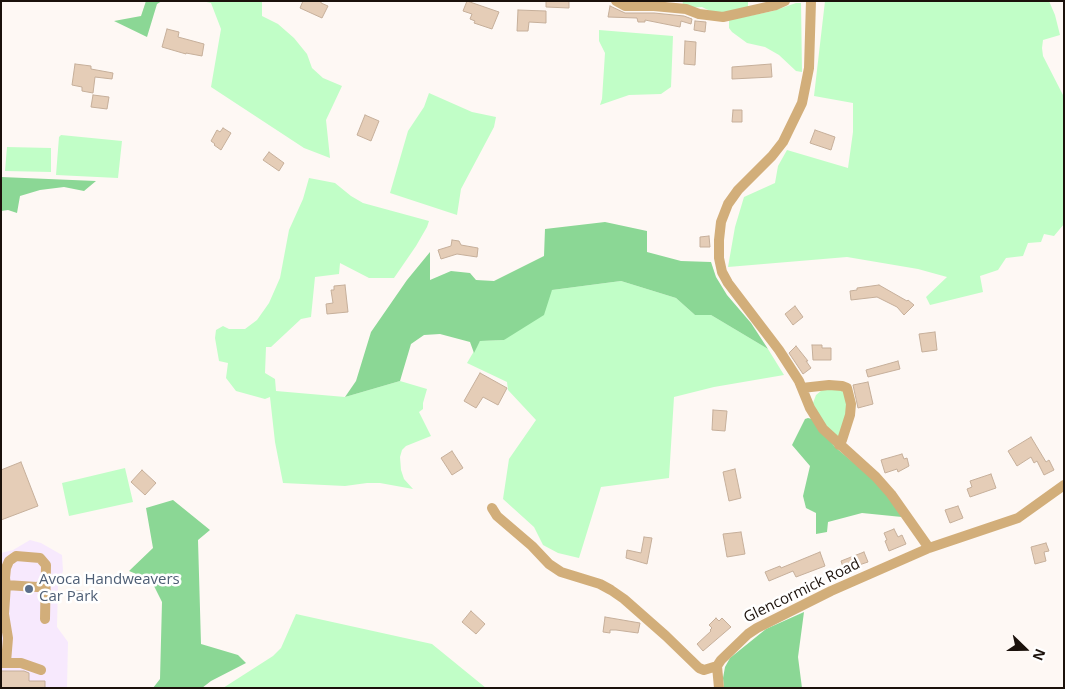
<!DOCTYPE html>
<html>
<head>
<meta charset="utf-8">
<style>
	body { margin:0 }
	#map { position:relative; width:1065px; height:689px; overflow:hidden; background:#fef8f4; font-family:"Open Sans",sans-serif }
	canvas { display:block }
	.frame { position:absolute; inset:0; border:2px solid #1b110b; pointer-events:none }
	.north { position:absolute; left:1000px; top:624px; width:50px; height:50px; -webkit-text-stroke:4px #fff; paint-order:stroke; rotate:112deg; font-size:14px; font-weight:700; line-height:20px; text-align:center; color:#1b110b }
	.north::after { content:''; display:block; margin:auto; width:18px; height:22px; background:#1b110b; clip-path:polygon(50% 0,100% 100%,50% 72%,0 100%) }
</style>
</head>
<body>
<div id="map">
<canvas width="1065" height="689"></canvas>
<div class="frame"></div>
<div class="north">N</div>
</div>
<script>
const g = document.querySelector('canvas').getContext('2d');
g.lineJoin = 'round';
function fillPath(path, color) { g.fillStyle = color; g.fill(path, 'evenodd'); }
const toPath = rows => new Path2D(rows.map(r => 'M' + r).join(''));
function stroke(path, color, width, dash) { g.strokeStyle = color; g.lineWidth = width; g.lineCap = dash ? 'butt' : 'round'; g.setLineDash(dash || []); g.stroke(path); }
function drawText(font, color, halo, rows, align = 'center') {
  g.font = font + ' "Open Sans",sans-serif'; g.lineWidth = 5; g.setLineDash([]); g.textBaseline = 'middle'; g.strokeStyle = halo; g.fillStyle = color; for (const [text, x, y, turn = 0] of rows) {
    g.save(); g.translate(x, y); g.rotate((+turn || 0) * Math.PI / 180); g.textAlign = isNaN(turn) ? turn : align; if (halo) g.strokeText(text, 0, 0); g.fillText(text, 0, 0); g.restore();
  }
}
const commercial = toPath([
	[30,540,41,543,62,555,63,571,58,584,57,627,68,642,67,688,1,688,1,553,13,550]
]);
const green = toPath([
	[202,1,262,1,262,16,278,24,294,38,307,54,312,68,323,78,342,86,326,120,330,158,304,148,211,87,221,29,211,3],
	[683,1,748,1,748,8,722,14,712,12,702,7,682,8],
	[825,1,1049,1,1055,15,1060,35,1043,40,1042,48,1043,56,1064,97,1064,224,1054,236,1044,234,1041,242,1028,243,1023,256,1006,258,998,270,980,276,983,292,930,305,926,297,947,277,918,269,847,257,728,267,735,227,744,197,775,183,778,166,787,150,848,168,853,132,853,103,814,96],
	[796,3,801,3,802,72,796,71,779,55,765,47,747,43,732,32,729,28,729,20,773,11],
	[599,30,673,36,671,87,661,94,629,95,600,105,602,99,605,53,599,41],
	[429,93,472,112,496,117,494,127,461,189,457,215,390,193,408,131,424,107],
	[61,135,122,141,118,178,56,175,59,137],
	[7,147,51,148,51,172,5,171],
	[309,178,335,183,351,196,363,203,429,221,427,227,416,246,394,278,369,278,340,263,339,274,315,277,311,317,301,319,271,347,266,347,265,373,275,379,276,391,345,397,400,381,427,389,423,403,423,409,419,412,431,436,406,446,402,450,400,457,401,470,404,479,413,489,380,483,367,483,345,486,283,483,275,442,270,397,265,399,236,391,226,378,228,363,219,361,215,338,216,330,223,326,229,329,245,329,257,320,269,303,280,278,289,230,303,199],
	[621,281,676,298,695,315,711,315,768,349,784,375,714,387,674,397,669,478,601,487,579,558,558,553,543,545,534,527,503,499,509,459,536,420,508,390,507,382,467,363,480,341,504,340,552,290],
	[839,388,844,393,848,406,841,440,830,431,814,408,813,403,816,395,822,390],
	[125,468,133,502,69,516,62,483],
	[296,614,432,644,486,688,223,688,273,656,281,648]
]);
const forest = toPath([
	[146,1,162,1,157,4,147,37,114,21,141,16],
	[1,177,96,181,84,191,64,187,40,190,20,196,17,213,8,210,1,211],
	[605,222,647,231,647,252,681,261,711,262,716,277,727,295,751,323,768,349,711,315,695,315,676,298,621,281,552,290,544,315,504,340,480,341,474,353,470,342,440,334,424,335,411,344,400,381,345,397,356,381,371,332,407,280,430,252,430,280,451,271,470,273,476,280,494,281,544,256,545,229],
	[808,418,812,419,835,447,873,479,888,496,902,517,862,513,828,522,827,532,816,534,816,513,806,508,803,496,810,466,792,445,805,419],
	[173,500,210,530,198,540,201,644,238,655,246,663,211,681,202,688,153,688,160,679,162,602,151,580,129,571,153,548,146,508],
	[804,612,798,657,802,688,724,688,723,678,725,667,730,658,766,629]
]);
const building = toPath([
	[303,1,321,1,321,3,328,6,322,18,300,8,303,1],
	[467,1,499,12,492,29,474,23,475,21,470,19,472,14,463,11,467,1],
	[546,1,569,1,569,8,546,7,546,1],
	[610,6,625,13,654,13,684,16,692,19,691,24,681,21,680,27,645,20,645,22,638,22,637,18,608,17,610,6],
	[518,10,546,11,546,23,529,22,528,31,517,31,518,10],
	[695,21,706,22,705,32,694,30,695,21],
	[167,29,179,32,178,37,204,44,202,56,186,53,186,54,162,47,167,29],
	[685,41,696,42,695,65,684,64,685,41],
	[75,64,91,66,91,69,113,73,112,79,95,77,93,93,82,91,82,87,72,85,75,64],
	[771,64,772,77,732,79,732,67,771,64],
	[93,95,109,97,107,109,91,107,93,95],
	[733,110,742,110,742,122,732,122,733,110],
	[365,115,379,121,371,141,357,135,365,115],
	[223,128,231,133,221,150,214,145,215,144,211,141,217,130,220,132,223,128],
	[815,130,835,137,831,150,810,143,815,130],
	[269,152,284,163,279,171,263,160,269,152],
	[709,236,710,247,700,247,700,237,709,236],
	[452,240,459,241,461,245,478,248,477,257,457,254,441,259,438,250,451,246,452,240],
	[345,285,348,312,327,314,326,304,333,303,331,290,334,290,334,286,345,285],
	[879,285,907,301,908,300,914,305,904,315,897,307,877,297,851,300,850,291,857,290,857,288,879,285],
	[795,306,803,317,793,325,785,314,795,306],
	[935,332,937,350,922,352,919,334,935,332],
	[812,345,822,345,822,348,831,348,831,360,813,360,812,345],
	[796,346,808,361,806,361,811,368,803,374,789,353,796,346],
	[898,361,900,369,868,377,866,370,898,361],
	[480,373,507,388,498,405,483,397,476,408,464,401,480,373],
	[868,382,873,404,858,408,853,385,868,382],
	[713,410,727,411,725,431,712,430,713,410],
	[1031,437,1046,462,1049,460,1054,470,1044,475,1037,461,1034,463,1031,457,1017,466,1008,451,1031,437],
	[452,451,463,468,452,475,441,458,452,451],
	[902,454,904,459,907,458,909,466,898,472,897,469,885,473,881,460,902,454],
	[21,462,38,506,1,520,1,470,21,462],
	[735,469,741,498,729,501,723,472,735,469],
	[142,470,156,483,145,495,131,482,142,470],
	[991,474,996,488,970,497,967,489,972,487,970,481,991,474],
	[958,506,963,518,950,523,945,510,958,506],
	[894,529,898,537,902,535,906,544,889,551,885,541,887,540,884,533,894,529],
	[741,532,745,554,727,557,723,534,741,532],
	[644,537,652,538,647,564,626,558,627,550,641,553,644,537],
	[1046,543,1049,551,1044,552,1046,561,1035,564,1031,547,1046,543],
	[820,552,825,566,796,577,793,571,769,581,765,572,780,566,781,568,820,552],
	[864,552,868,562,844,570,841,561,864,552],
	[70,591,83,591,83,598,70,598,70,591],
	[471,611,485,624,476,634,462,622,471,611],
	[605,617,640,623,638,633,616,630,610,630,610,633,603,632,605,617],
	[716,618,719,621,722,618,731,627,703,651,697,644,711,631,710,630,712,628,709,625,716,618],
	[1,671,24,671,29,673,29,681,45,681,45,688,1,688,1,671]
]);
const minor = toPath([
	[616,1,625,6,654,6,686,9,699,14,723,17,776,5,785,1],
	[811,1,809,68,802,103,783,142,772,156,738,190,728,204,721,222,719,240,719,258,722,272,728,283,779,350,799,381,810,408,823,429,876,477,891,494,929,548],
	[802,388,829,385,842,386,847,388,851,404,850,415,842,440,839,445],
	[492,508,497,516,532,546,549,564,561,572,600,584,611,590,624,599,666,636,699,668,704,670,717,666],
	[1,576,5,578,6,585,4,614],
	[5,578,6,568,9,561,16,556,40,558,46,565,45,619],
	[6,585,37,587,46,585],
	[1,613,4,614,8,638,6,662],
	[1,663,21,663,41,670],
	[719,688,717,666,721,660,748,634,757,628,831,591,929,548,1018,518,1064,485]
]);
const markers = [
	[29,589,5,"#5c6f8a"]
];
const serviceNames = [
	["Avoca Handweavers",39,580],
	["Car Park",39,597]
];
const streetNames = [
	["Glencormick Road",802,591,-26]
];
fillPath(commercial, '#f7e9fd');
fillPath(green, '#c1fec7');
fillPath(forest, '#8bd795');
fillPath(building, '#e5cdb7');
stroke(building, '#c6af9a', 1);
stroke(minor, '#d2ae7a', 10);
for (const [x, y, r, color] of markers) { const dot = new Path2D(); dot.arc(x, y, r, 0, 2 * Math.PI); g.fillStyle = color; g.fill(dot); stroke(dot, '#fff', 2); }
drawText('15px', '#4e5e75', '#fff', serviceNames, 'left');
drawText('15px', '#1b110b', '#fff', streetNames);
</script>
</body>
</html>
